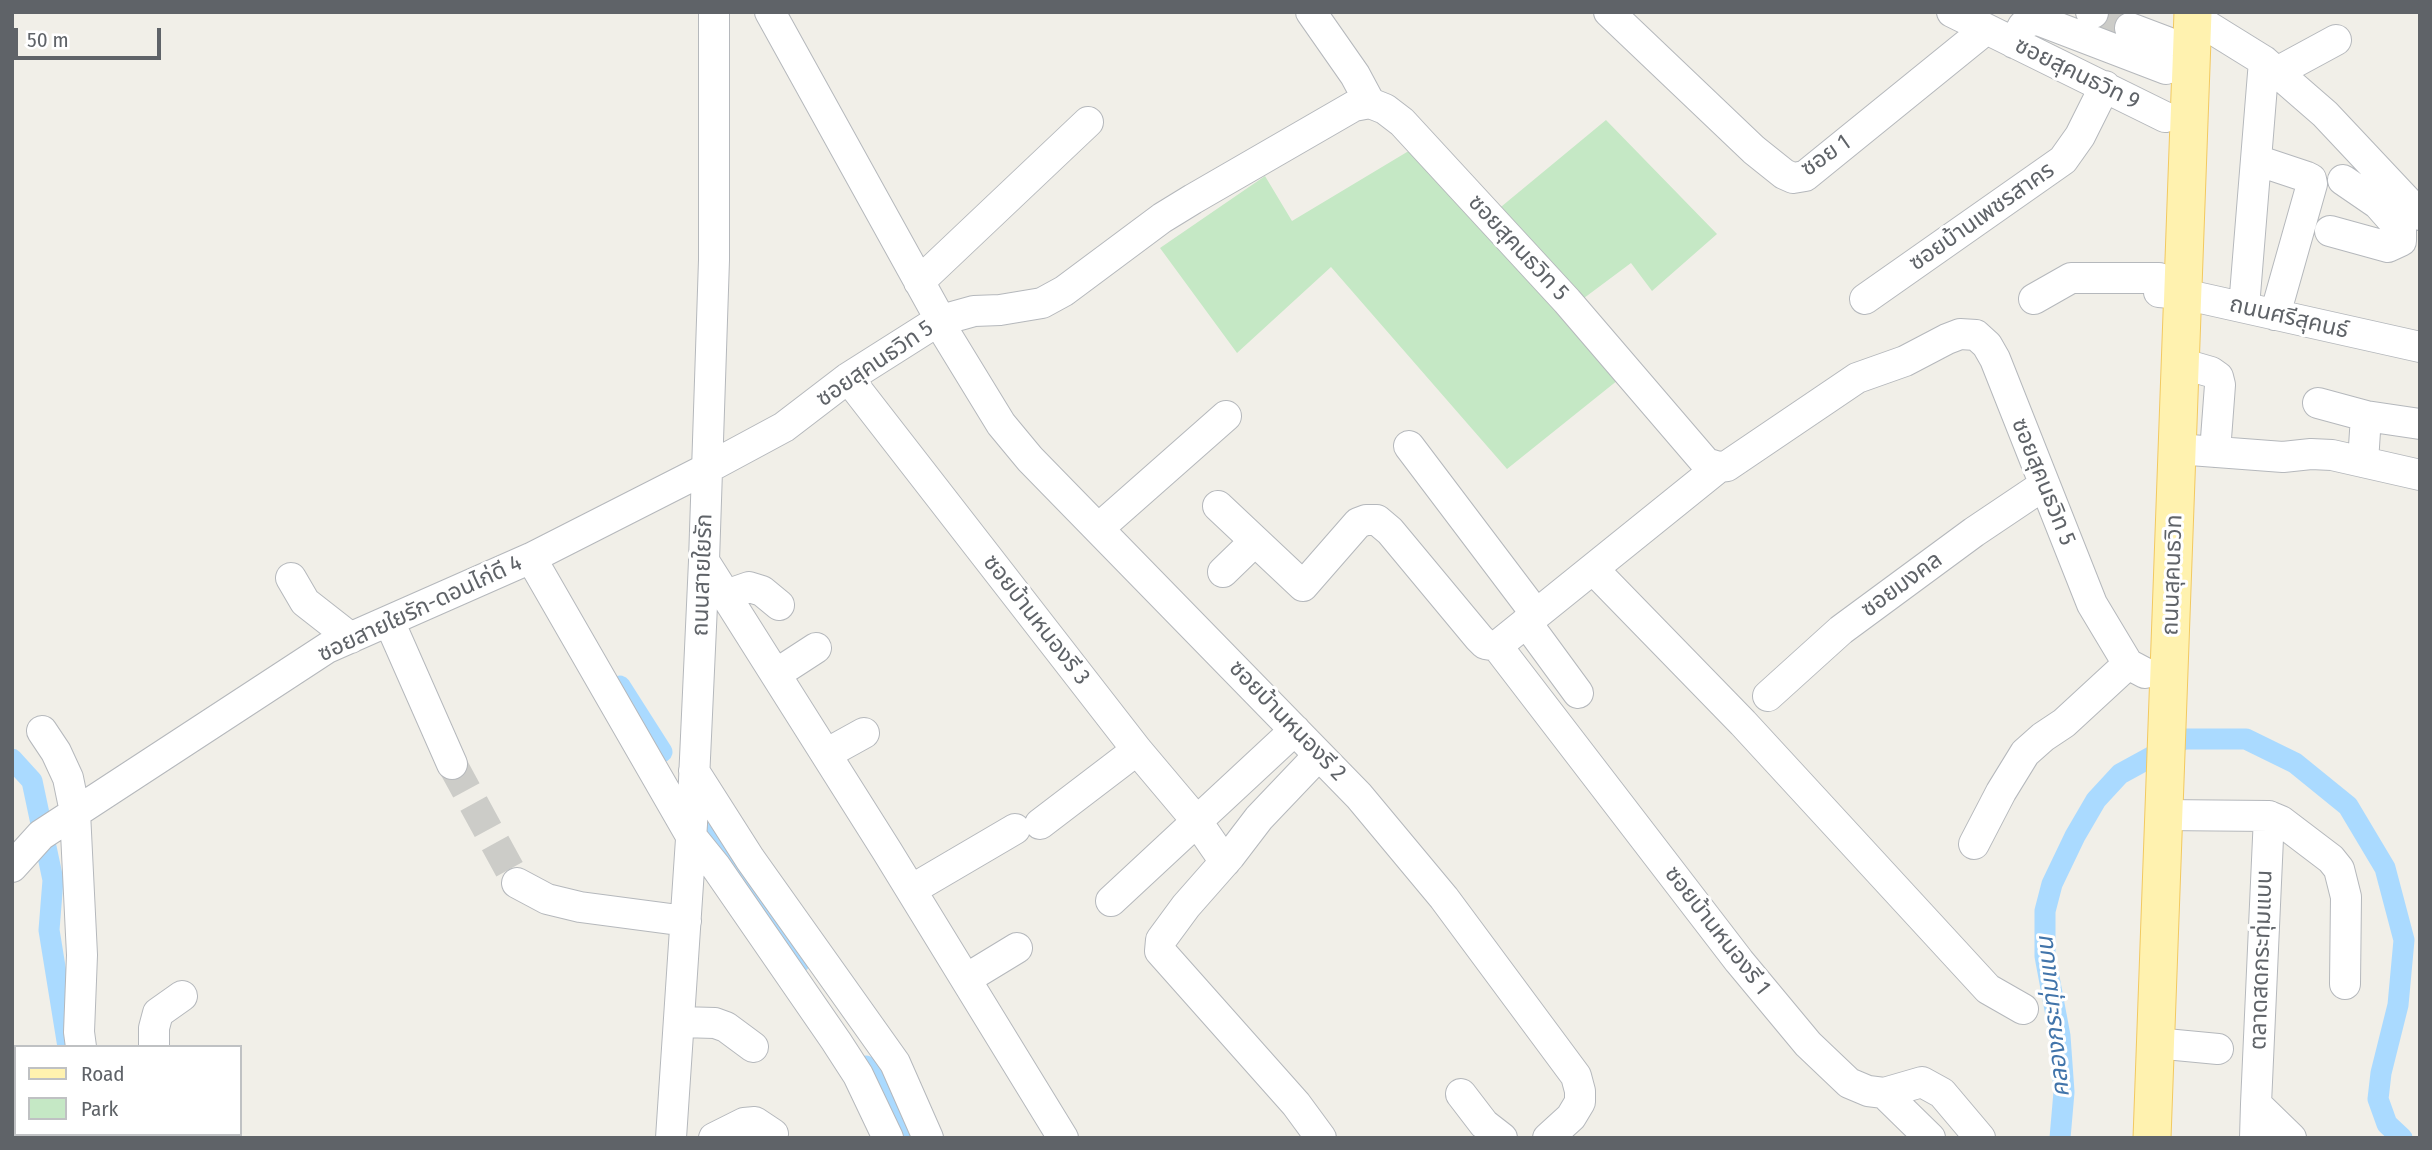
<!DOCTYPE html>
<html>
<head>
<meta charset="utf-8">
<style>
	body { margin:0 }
	#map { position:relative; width:2432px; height:1150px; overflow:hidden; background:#f1efe8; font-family:"Fira Sans Condensed",sans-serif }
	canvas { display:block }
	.frame { position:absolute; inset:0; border:14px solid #5f6368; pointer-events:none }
	.legend { position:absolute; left:14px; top:1045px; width:228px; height:91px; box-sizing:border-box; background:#fff; border:2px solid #bfc1c3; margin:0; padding:9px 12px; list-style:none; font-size:21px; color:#5f6368 }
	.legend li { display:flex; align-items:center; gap:14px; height:35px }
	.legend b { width:35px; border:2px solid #bfc1c3 }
	.scale { position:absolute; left:14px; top:28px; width:147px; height:32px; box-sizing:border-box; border:4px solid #5f6368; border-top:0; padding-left:9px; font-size:21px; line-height:24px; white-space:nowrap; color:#5f6368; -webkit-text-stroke:5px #fff; paint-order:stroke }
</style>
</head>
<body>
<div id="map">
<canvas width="2432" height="1150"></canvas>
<div class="frame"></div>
<ul class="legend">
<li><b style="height:9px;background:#fff2af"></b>Road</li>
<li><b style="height:19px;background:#c5e8c5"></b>Park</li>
</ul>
<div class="scale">50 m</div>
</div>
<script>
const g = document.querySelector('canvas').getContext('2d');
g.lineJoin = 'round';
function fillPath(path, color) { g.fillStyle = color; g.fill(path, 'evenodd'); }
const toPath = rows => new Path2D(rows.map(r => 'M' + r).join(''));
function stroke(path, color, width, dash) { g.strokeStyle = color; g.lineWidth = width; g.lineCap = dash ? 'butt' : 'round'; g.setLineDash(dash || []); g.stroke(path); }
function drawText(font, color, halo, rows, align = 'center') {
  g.font = font + ' "Fira Sans Condensed","Noto Sans Thai",sans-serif'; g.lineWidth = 6; g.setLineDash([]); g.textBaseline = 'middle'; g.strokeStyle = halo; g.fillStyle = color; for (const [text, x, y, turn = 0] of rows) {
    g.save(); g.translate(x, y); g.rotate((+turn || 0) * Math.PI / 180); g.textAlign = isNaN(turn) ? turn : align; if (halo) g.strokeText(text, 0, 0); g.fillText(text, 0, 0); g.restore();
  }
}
const green = toPath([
	[1606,120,1717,234,1652,291,1631,263,1580,301,1496,211],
	[1412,149,1618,380,1507,469,1331,267,1237,353,1160,248,1265,176,1292,221]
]);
const canal = toPath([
	[620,686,662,752],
	[12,759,32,781,53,880,49,930,68,1047],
	[707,826,799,963],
	[866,1066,889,1102,906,1138],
	[2060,1138,2064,1092,2060,1036,2045,956,2045,911,2052,884,2075,836,2096,800,2120,774,2184,739,2246,739,2295,763,2348,806,2385,868,2404,940,2398,1005,2381,1073,2378,1099,2387,1124,2402,1138]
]);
const minorTunnel = toPath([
	[2093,13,2130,28],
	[452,764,517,883]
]);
const minor = toPath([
	[770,12,935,310,938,321,1001,424,1030,459,1359,796,1444,898,1576,1076,1580,1091,1580,1102,1571,1117,1548,1138],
	[1311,12,1355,75,1370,103],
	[1609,12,1754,150,1784,174,1793,178,1805,176,1985,30],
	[1952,12,2165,117],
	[2091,12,2093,13],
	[2193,17,2264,61,2325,114,2420,215],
	[2130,28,2167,42],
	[2014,43,2023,26,2028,21,2038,20,2166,69],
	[2277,72,2336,40],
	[2256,160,2307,177,2311,179,2312,184,2275,315],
	[2330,231,2388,247,2401,241,2401,230,2378,204,2343,180],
	[919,282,1088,122],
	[2159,292,2183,294,2420,347],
	[1865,299,2063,160,2080,136,2105,86],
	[2034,299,2071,278,2159,278],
	[2244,307,2264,61],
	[2180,363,2211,372,2218,377,2220,385,2215,452],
	[848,378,1137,750,1196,820,1225,862],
	[2318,403,2366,416],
	[1409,446,1536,614],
	[2177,449,2283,457,2311,454,2332,455,2420,475],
	[2363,462,2366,416,2420,424],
	[1218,506,1303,586,1358,523,1366,520,1377,520,1390,531,1479,638,1485,644,1497,646,1719,467],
	[1099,528,1226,416],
	[531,558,691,836,716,867,836,1041,858,1075,888,1138],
	[704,561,887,851,1063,1138],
	[1593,569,1743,723,1988,989,2023,1009],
	[1223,572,1255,541],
	[291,578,305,602,351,638],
	[726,595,749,587,762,591,779,605],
	[389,621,452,764],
	[1526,622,1578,693],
	[1497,646,1739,961,1808,1044,1849,1083,1868,1091,1884,1093,1922,1082,1942,1093,1980,1138],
	[776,674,816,648],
	[1768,696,1841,630,1974,532,2044,485],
	[42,731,56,752,68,778,75,812,82,955,79,1032,81,1047],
	[826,754,864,733],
	[1319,755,1259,818,1230,856,1186,906,1161,940,1160,951,1296,1104,1321,1138],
	[694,771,750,859,895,1063,928,1138],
	[2163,815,2269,816,2281,821,2331,859,2339,869,2346,897,2345,984],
	[1040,824,1137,750],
	[1974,844,2001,792,2025,753,2043,737,2064,723,2128,664],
	[12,867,41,835,327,648,531,558,706,469,784,427,848,378,938,321,974,311,1000,310,1042,303,1064,291,1162,218,1193,199,1354,106,1370,103,1385,109,1402,122,1567,301,1706,463,1719,467,1727,466,1857,378,1905,361,1947,339,1960,334,1976,335,1987,345,1995,359,2092,604,2128,664,2145,673],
	[517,883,547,899,580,907,686,921],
	[911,890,1015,829],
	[1111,901,1295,730],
	[966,979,1017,948],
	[680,1022,715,1023,726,1027,753,1047],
	[2155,1043,2218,1049],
	[154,1047,154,1028,158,1013,182,996],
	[1884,1093,1930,1138],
	[1461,1094,1484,1124,1502,1138],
	[2256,1104,2269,816],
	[92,1134,93,1138],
	[161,1134,162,1138],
	[671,1138,692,824,704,561,714,260,714,12],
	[714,1138,744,1123,755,1122,773,1134],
	[2255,1138,2256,1104,2291,1138]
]);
const major = toPath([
	[2152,1138,2193,12]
]);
const streetNames = [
	["ซอยสุคนธวิท 9",2077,74,26],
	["ซอย 1",1826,156,-35],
	["ซอยบ้านเพชรสาคร",1982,217,-35],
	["ซอยสุคนธวิท 5",1518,248,47],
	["ถนนศรีสุคนธ์",2289,318,13],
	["ซอยสุคนธวิท 5",875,364,-34],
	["ซอยสุคนธวิท 5",2043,482,68],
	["ถนนสายใยรัก",703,575,-88],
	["ถนนสุคนธวิท",2173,575,-88],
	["ซอยมงคล",1902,585,-36],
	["ซอยสายใยรัก-ดอนไก่ดี 4",420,609,-25],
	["ซอยบ้านหนองรี 3",1036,620,52],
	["ซอยบ้านหนองรี 2",1287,721,46],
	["ซอยบ้านหนองรี 1",1717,931,52],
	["ตลาดสดกระทุ่มแบน",2262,960,-88]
];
const waterNames = [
	["คลองกระทุ่มแบน",2054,1017,-96]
];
fillPath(green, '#c5e8c5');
stroke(canal, '#aadaff', 21);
stroke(minorTunnel, '#ccccc8', 30, [30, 15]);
stroke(minor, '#b5b8bc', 32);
stroke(major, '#f2c960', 39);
stroke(minor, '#fff', 30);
stroke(major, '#fff2af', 37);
drawText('23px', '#5f6368', '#fff', streetNames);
drawText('italic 24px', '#4174aa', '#fff', waterNames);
</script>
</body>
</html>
